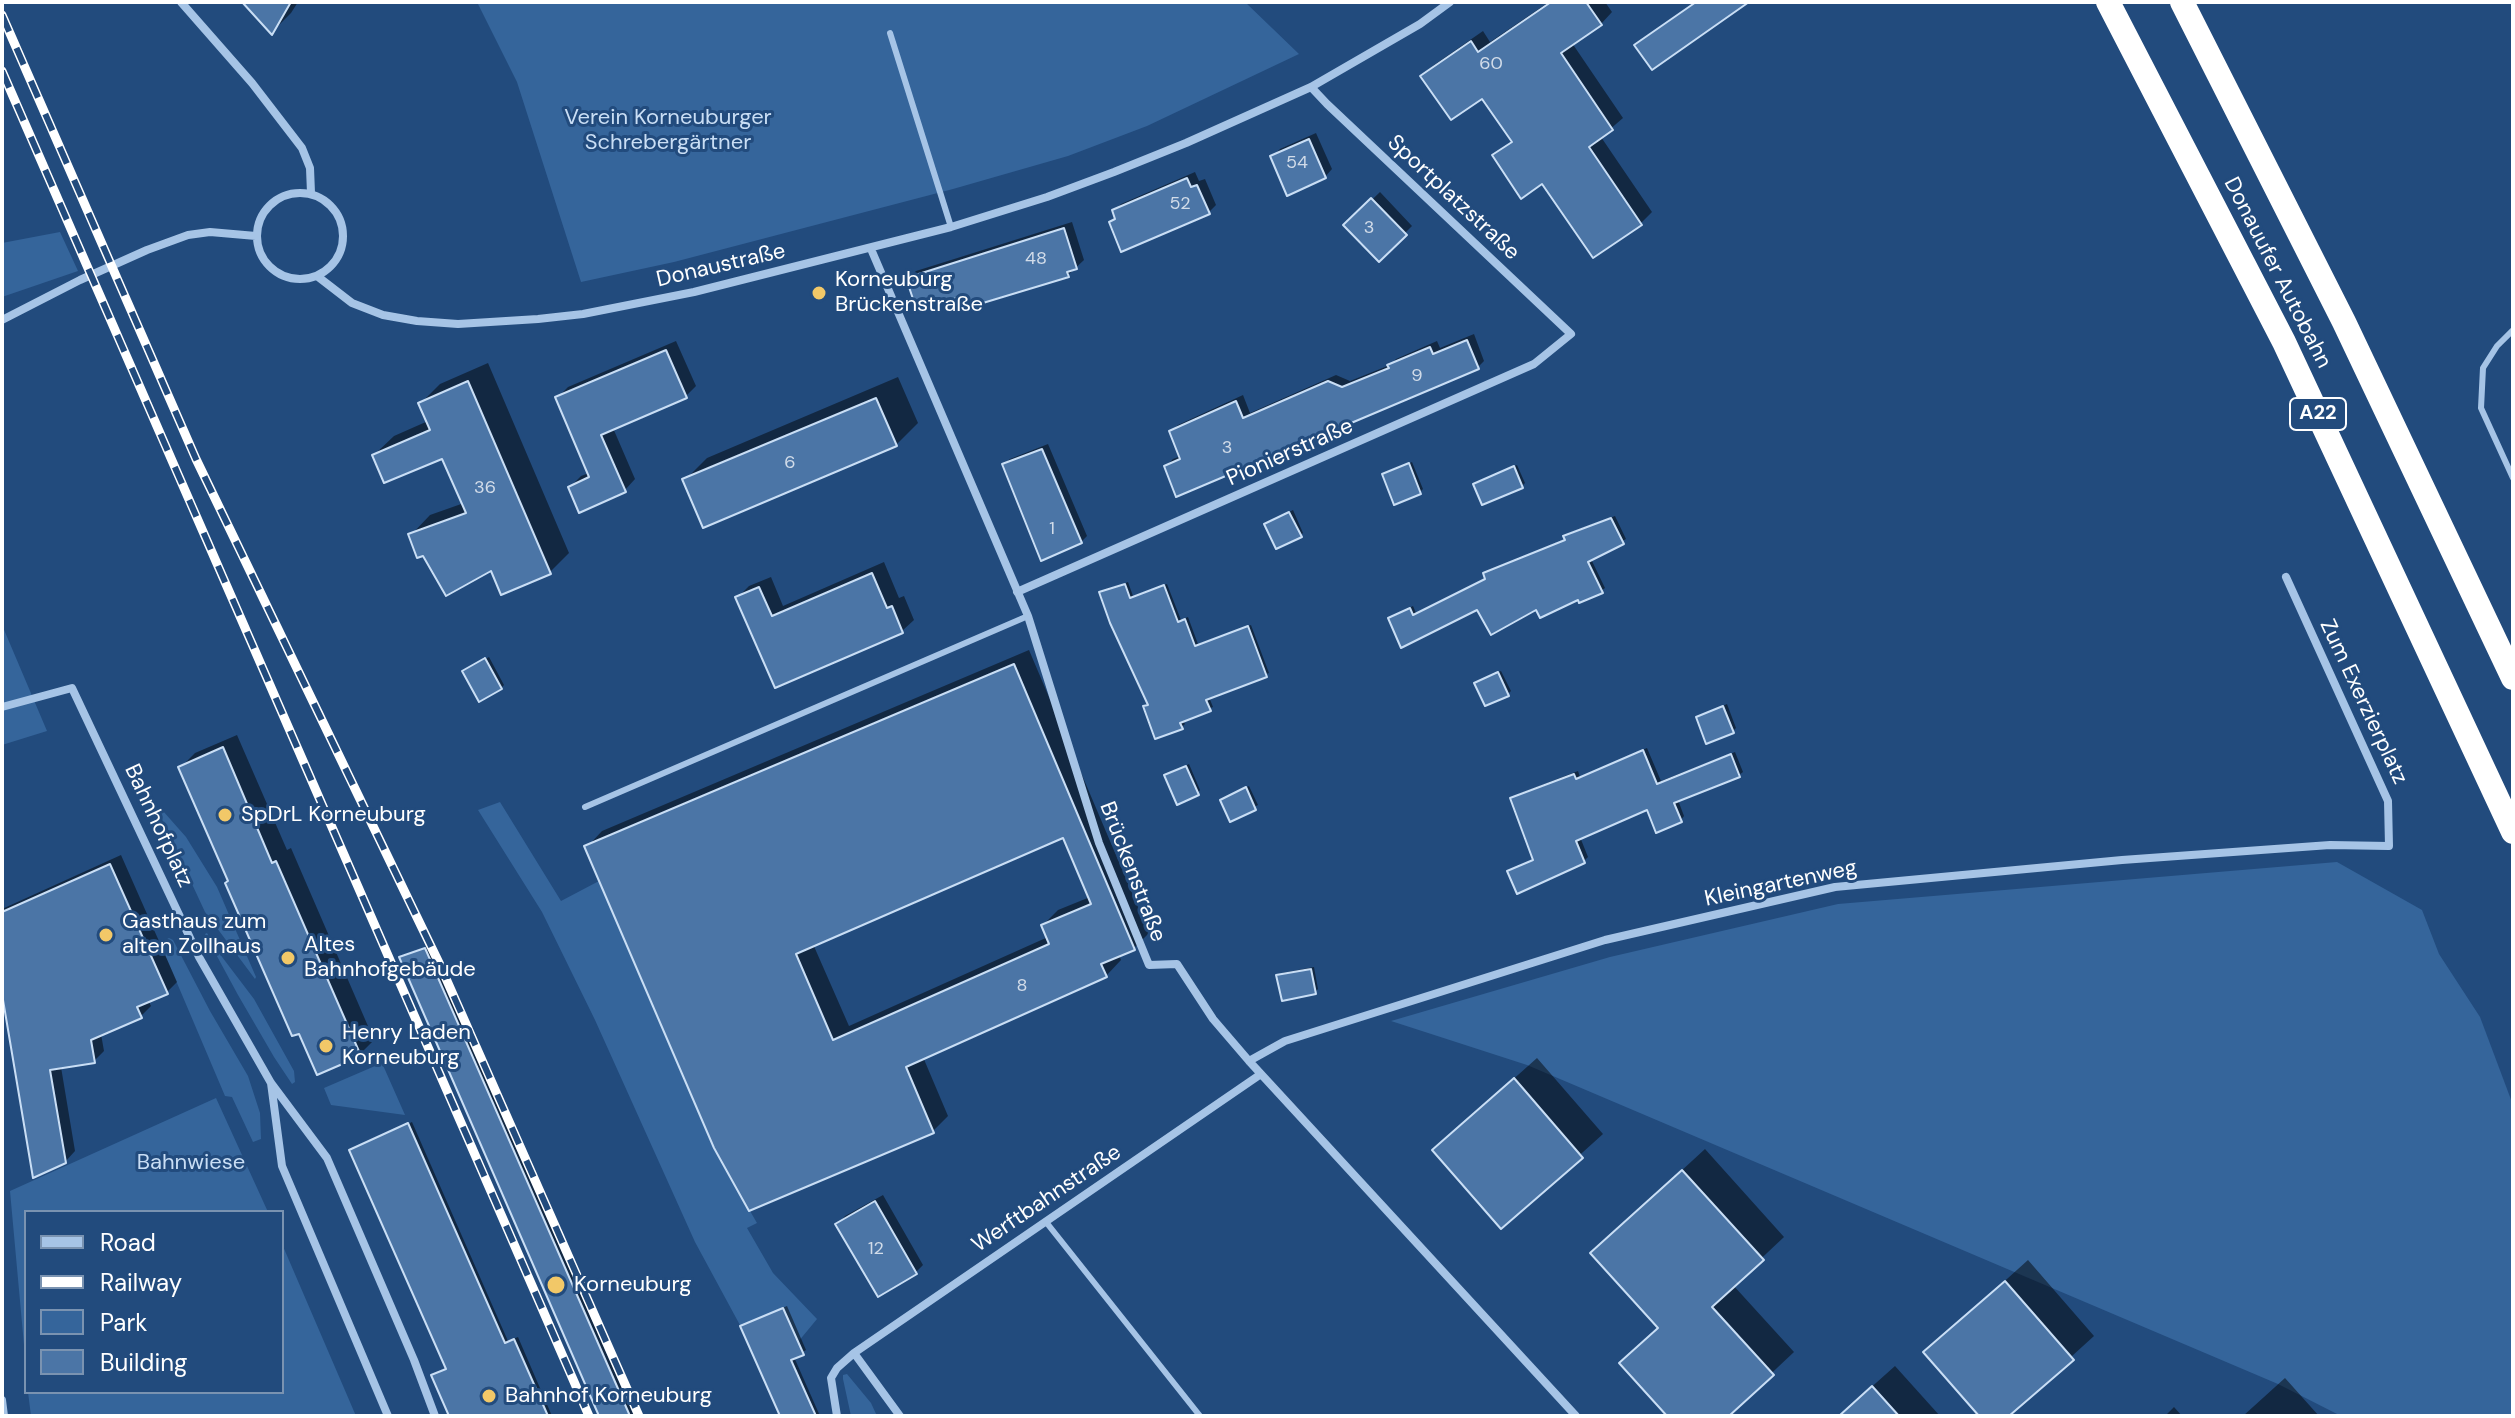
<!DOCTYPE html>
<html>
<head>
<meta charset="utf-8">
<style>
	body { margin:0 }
	#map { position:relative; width:2515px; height:1418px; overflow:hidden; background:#224b7d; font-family:"DM Sans",sans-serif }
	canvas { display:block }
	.frame { position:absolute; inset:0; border:4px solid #fff; pointer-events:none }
	.legend { position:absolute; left:24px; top:1210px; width:260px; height:184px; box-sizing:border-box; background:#224b7d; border:2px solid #7a93b1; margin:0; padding:10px 14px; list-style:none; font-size:24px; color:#fff }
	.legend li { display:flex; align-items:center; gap:16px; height:40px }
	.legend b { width:40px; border:2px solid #7a93b1 }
</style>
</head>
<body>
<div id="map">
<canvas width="2515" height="1418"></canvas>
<div class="frame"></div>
<ul class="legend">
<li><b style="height:10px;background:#a6c4e6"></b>Road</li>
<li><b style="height:10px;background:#fff"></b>Railway</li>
<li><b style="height:22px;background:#35659b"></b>Park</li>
<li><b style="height:22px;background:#4b75a6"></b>Building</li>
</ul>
</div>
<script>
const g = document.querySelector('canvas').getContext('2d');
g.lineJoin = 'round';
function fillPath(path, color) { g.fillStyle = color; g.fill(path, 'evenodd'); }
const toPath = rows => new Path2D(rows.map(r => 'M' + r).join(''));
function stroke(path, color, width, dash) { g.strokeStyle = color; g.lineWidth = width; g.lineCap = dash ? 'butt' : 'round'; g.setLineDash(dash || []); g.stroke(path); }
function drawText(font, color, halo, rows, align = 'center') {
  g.font = font + ' "DM Sans",sans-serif'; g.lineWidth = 6; g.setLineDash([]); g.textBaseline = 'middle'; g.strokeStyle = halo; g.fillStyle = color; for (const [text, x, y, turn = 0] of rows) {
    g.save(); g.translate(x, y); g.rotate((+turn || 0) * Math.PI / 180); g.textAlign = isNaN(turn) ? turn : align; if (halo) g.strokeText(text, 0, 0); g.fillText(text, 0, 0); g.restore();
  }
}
const green = toPath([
	[477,2,1245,2,1299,54,1147,126,1068,156,953,189,674,262,581,282,517,82],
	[60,232,78,271,2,297,2,243],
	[2,625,47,731,2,745],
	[500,802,561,901,599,881,714,1149,757,1223,747,1228,773,1273,817,1319,798,1342,783,1308,741,1327,695,1242,595,1020,542,912,478,810],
	[163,811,186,837,217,887,256,977,255,979,205,912,159,813],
	[2337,862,2422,910,2439,954,2480,1017,2513,1105,2513,1416,2341,1416,2278,1384,1527,1065,1391,1021,1610,957,1838,904],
	[207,933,216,949,254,999,294,1071,295,1082,292,1084,274,1057,238,995,205,934],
	[169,938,173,940,210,1011,248,1076,260,1113,261,1139,253,1142,232,1097,225,1096,160,943],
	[382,1063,405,1115,331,1105,324,1088],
	[216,1098,268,1212,26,1212,26,1367,10,1191],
	[282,1244,356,1416,31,1416,28,1392,282,1392],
	[847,1374,871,1403,877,1416,851,1416,843,1379,843,1375]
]);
const shadow = toPath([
	[245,2,298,2,291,13,272,32],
	[1549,2,1605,2,1612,12,1601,24,1572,43,1623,118,1601,137,1652,212,1641,223,1543,181,1494,156,1513,140,1482,96,1423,76,1434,65,1483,31,1490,42],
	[1316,133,1332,169,1325,177,1273,156,1280,149],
	[1195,172,1199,181,1205,179,1216,205,1209,212,1111,222,1116,217,1114,211,1121,204],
	[1380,192,1412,226,1379,259,1346,225],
	[1072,222,1084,260,1068,275,961,294,908,278,916,271],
	[1474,334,1484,361,1477,368,1166,466,1173,459,1181,456,1171,432,1178,425,1243,395,1250,413,1336,375,1350,381,1390,365,1396,359,1437,341,1440,348],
	[676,341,696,386,685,397,613,428,635,479,625,490,570,487,581,476,589,473,557,398,568,387],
	[488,363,569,553,550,572,492,569,411,535,430,515,464,503,444,456,374,455,394,436,428,421,421,403,440,384],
	[898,377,918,423,896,445,685,480,707,458],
	[1048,444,1087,536,1081,542,1004,464,1010,459],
	[1412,462,1423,489,1420,492,1384,475],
	[1517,465,1525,483,1522,486,1475,484],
	[1293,510,1303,533,1300,536,1266,524],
	[1615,516,1626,539,1591,559,1605,588,1601,591,1537,607,1478,608,1390,618,1413,606,1416,613,1487,578,1485,574,1488,571,1566,539,1569,533],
	[884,562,899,598,904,596,914,620,902,631,776,685,738,597,749,586,771,577,783,606],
	[1128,582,1133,596,1167,584,1181,620,1188,617,1198,644,1251,625,1269,673,1209,697,1213,707,1183,720,1185,724,1181,728,1146,707,1149,703,1102,593],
	[1029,650,1149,933,1134,948,1119,955,1121,960,1106,976,923,1057,948,1116,933,1131,587,847,602,831],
	[1064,836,1090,897,1058,910,1043,925,1048,937,849,1026,813,944],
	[489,657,504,685,501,688,464,671],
	[1501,671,1511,691,1508,694,1480,680],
	[1727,704,1736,728,1733,731,1698,718],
	[237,735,287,850,291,848,374,1040,360,1054,181,767,195,753],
	[1647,748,1661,781,1735,752,1743,772,1739,775,1678,800,1684,816,1681,820,1648,808,1580,837,1588,857,1584,861,1518,891,1510,872,1535,858,1512,799,1516,795,1578,771,1580,777],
	[1189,764,1200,790,1197,794,1166,776],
	[1249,786,1258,805,1231,819,1222,800],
	[121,855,177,982,167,992,148,1000,151,1006,141,1016,101,1034,104,1051,94,1061,61,1067,75,1151,65,1162,2,976,2,909],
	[428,947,634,1416,602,1416,402,958],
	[1314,967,1318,989,1315,992,1279,976,1282,973],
	[1537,1058,1603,1134,1501,1226,1434,1150],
	[412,1122,508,1341,518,1337,552,1416,451,1416,433,1376,448,1368,355,1148],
	[1705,1149,1784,1237,1733,1285,1794,1352,1726,1416,1669,1416,1659,1327,1592,1253],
	[883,1195,923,1265,916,1272,879,1294,838,1224,845,1216],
	[2028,1260,2094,1336,2006,1416,1981,1416,1926,1352],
	[787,1306,806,1350,794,1357,820,1416,782,1416,746,1324],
	[1895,1366,1940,1416,1839,1416],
	[2285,1378,2319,1416,2243,1416],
	[2174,1407,2182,1416,2165,1416]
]);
const building = toPath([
	[242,2,291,2,272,35,242,2],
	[1551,2,1586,2,1602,25,1561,53,1613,130,1589,147,1642,225,1593,258,1542,184,1521,199,1492,155,1512,142,1482,99,1451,120,1420,76,1471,41,1478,52,1551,2],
	[1696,2,1749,2,1652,70,1634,45,1696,2],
	[1309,139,1326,178,1287,196,1270,156,1309,139],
	[1187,178,1191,187,1197,185,1210,214,1121,252,1109,222,1115,219,1112,210,1187,178],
	[1371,198,1407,235,1379,262,1343,225,1371,198],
	[1064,228,1077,269,1067,272,1069,277,963,309,960,297,917,311,906,278,1064,228],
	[1467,340,1479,369,1176,497,1164,466,1180,459,1169,431,1236,401,1243,418,1328,381,1342,387,1389,368,1387,365,1430,347,1433,354,1467,340],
	[666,350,687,398,601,435,626,492,579,513,568,487,589,477,555,397,666,350],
	[468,381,551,574,501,595,491,571,446,596,423,556,417,558,408,534,466,513,442,459,384,483,372,455,430,430,418,403,468,381],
	[876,398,897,446,703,528,682,479,876,398],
	[1042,449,1082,543,1041,561,1002,464,1042,449],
	[1409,463,1421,494,1394,505,1382,474,1409,463],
	[1514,466,1523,488,1482,505,1473,484,1514,466],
	[1289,512,1302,537,1276,549,1264,524,1289,512],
	[1611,518,1624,544,1588,562,1603,593,1579,603,1578,600,1540,618,1536,610,1491,635,1477,610,1401,648,1388,618,1410,608,1413,615,1485,579,1483,573,1565,540,1563,536,1611,518],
	[872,573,887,608,892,606,903,633,775,688,735,597,759,587,772,616,872,573],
	[1125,584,1130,598,1164,585,1178,622,1185,619,1195,646,1248,626,1267,677,1206,700,1211,711,1180,723,1183,729,1155,739,1143,706,1148,705,1110,623,1099,592,1125,584],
	[485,658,502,689,479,702,462,671,485,658],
	[1014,664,1135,950,1101,964,1107,977,906,1067,934,1133,749,1211,714,1148,584,846,1014,664],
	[1063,838,1091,904,1041,925,1049,944,833,1040,796,954,1063,838],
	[1498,672,1509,696,1485,706,1474,683,1498,672],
	[1723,706,1734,733,1706,744,1696,717,1723,706],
	[223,747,272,863,276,861,361,1056,317,1075,299,1034,292,1036,225,883,228,881,178,767,223,747],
	[1643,750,1657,784,1731,754,1740,777,1674,803,1682,822,1656,833,1647,810,1576,841,1585,863,1517,894,1507,871,1533,860,1510,798,1574,774,1576,779,1643,750],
	[1186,766,1199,795,1177,805,1164,775,1186,766],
	[1246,787,1256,810,1230,822,1220,800,1246,787],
	[110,864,168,994,137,1007,142,1018,91,1040,95,1063,50,1070,66,1163,33,1178,2,994,2,912,110,864],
	[425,948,630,1416,599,1416,399,957,425,948],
	[1311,969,1316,994,1282,1001,1276,975,1311,969],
	[1514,1078,1583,1158,1501,1229,1432,1150,1514,1078],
	[408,1123,505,1343,514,1339,548,1416,449,1416,431,1375,446,1369,349,1150,408,1123],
	[1682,1170,1764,1260,1712,1307,1774,1375,1729,1416,1667,1416,1619,1363,1658,1328,1590,1253,1682,1170],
	[875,1201,917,1274,878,1297,835,1224,875,1201],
	[2005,1281,2074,1360,2009,1416,1979,1416,1923,1352,2005,1281],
	[783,1308,804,1355,791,1360,816,1416,780,1416,740,1326,783,1308],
	[1872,1386,1899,1416,1839,1416,1872,1386]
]);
const lane = toPath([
	[890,33,951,227],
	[2513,330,2497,346,2483,368,2481,408,2513,478],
	[585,807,1028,616],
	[1046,1222,1200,1416]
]);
const street = toPath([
	[181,2,252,83,302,148,310,168,311,193],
	'257 236a43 43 0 1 1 86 0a43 43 0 1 1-86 0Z',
	[871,249,1028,616,1099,843,1149,965,1177,964,1213,1019,1249,1061,1576,1416],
	[317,276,352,303,383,315,417,321,458,324,538,319,583,314,694,292,951,227,1047,197,1114,172,1186,143,1311,87,1420,24,1450,2],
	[2,320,80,280,147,250,188,235,210,232,256,236],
	[1017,592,1534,364,1571,334,1327,104,1311,87],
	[2,707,72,688,199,957,271,1083,327,1158,414,1360,435,1416],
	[1249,1061,1285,1041,1605,940,1835,887,2122,860,2330,845,2389,846,2388,801,2286,577],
	[271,1083,282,1166,388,1416],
	[854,1353,900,1416],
	[2,1400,4,1416],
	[837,1416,831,1378,837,1368,854,1353,1261,1074]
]);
const highway = toPath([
	[2108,2,2284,342,2513,832],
	[2182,2,2344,322,2513,678]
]);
const rail = toPath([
	[2,15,196,459,440,965,639,1416],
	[2,71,589,1416]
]);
const markers = [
	[819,293,8,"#f2c868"],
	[225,815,8,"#f2c868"],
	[106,935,8,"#f2c868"],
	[288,958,8,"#f2c868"],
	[326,1046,8,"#f2c868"],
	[556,1285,10,"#f2c868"],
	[489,1396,8,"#f2c868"]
];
const numberNames = [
	["60",1491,64],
	["54",1297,163],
	["52",1180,204],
	["3",1369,228],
	["48",1036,259],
	["9",1417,376],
	["3",1227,448],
	["6",790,463],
	["36",485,488],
	["1",1052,529],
	["8",1022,986],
	["12",876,1249]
];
const shields = [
	[2318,414,56]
];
const shieldNames = [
	["A22",2318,414]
];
const parkNames = [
	["Verein Korneuburger",668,118],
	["Schrebergärtner",668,143],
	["Bahnwiese",191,1163]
];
const streetNames = [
	["Sportplatzstraße",1453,198,43],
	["Donaustraße",721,266,-13],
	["Donauufer Autobahn",2277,273,63],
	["Pionierstraße",1290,453,-24],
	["Zum Exerzierplatz",2363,702,65],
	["Bahnhofplatz",158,826,65],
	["Brückenstraße",1132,872,69],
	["Kleingartenweg",1781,884,-12],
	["Werftbahnstraße",1047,1199,-34]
];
const poiNames = [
	["Korneuburg",835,280],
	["Brückenstraße",835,305],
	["SpDrL Korneuburg",241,815],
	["Gasthaus zum",122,922],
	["alten Zollhaus",122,947],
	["Altes",304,945],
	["Bahnhofgebäude",304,970],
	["Henry Laden",342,1033],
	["Korneuburg",342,1058],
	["Korneuburg",574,1285],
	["Bahnhof Korneuburg",505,1396]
];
fillPath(green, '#35659b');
fillPath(shadow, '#0007');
fillPath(building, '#4b75a6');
stroke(building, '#c9def5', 2);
stroke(lane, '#a6c4e6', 6);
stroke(street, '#a6c4e6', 8);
stroke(highway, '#fff', 24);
stroke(rail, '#fff', 9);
stroke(rail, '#224b7d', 6, [18]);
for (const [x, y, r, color] of markers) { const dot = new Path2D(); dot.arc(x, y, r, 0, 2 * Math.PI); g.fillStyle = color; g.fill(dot); stroke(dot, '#224b7d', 3); }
drawText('18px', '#d2dce9', null, numberNames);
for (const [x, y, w] of shields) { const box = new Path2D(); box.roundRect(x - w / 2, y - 16, w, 32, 6); g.fillStyle = '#224b7d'; g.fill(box); stroke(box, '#fff', 2); }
drawText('bold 20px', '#fff', null, shieldNames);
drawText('22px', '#c9def5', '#224b7d', parkNames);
drawText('22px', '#fff', '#224b7d', streetNames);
drawText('22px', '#fff', '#224b7d', poiNames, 'left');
</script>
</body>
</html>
